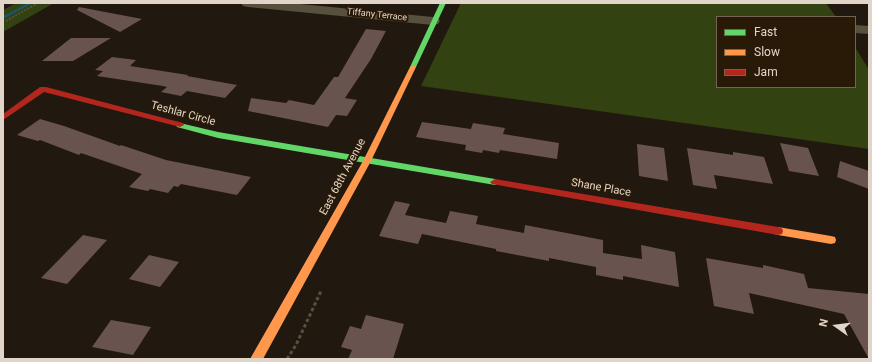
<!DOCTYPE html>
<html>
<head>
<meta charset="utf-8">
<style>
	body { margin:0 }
	#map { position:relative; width:872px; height:362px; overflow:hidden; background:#21180f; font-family:Roboto,sans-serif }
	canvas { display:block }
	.frame { position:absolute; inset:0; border:4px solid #e1d5ca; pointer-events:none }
	.legend { position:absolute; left:716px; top:16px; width:140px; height:72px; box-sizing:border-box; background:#291907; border:1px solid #736455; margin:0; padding:5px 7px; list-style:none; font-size:12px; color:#e1d5ca }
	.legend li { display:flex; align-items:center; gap:8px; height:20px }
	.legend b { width:20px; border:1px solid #736455 }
	.north { position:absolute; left:816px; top:306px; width:40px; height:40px; -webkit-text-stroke:3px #291907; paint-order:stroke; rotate:284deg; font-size:11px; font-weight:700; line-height:16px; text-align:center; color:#e1d5ca }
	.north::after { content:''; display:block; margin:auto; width:14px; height:18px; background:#e1d5ca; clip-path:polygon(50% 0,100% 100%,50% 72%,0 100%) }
</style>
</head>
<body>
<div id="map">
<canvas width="872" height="362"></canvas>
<div class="frame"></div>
<ul class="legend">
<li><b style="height:5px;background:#63d668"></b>Fast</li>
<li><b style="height:5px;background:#ff974d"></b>Slow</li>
<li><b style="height:5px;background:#b3261e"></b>Jam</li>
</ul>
<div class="north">N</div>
</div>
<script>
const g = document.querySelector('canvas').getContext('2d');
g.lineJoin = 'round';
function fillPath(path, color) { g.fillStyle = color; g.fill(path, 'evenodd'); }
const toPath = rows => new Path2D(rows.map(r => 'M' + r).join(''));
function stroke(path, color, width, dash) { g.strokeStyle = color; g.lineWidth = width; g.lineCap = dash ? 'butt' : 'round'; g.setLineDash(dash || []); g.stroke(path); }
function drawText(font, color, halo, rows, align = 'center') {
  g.font = font + ' Roboto,sans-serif'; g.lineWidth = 4; g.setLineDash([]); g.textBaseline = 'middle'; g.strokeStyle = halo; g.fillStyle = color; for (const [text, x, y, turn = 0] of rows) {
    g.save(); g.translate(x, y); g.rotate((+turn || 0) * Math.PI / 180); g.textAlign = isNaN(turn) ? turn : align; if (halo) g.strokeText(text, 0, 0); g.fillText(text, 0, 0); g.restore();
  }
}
const green = toPath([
	[16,3,54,3,3,32,3,10],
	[461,3,826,3,836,17,717,17,717,87,855,87,855,47,869,70,869,149,421,86]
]);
const stream = toPath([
	[28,3,33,3,3,19,3,16,28,3]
]);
const building = toPath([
	[79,7,142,19,120,32,77,10],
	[366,29,386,31,371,59,345,98,357,100,347,116,336,115,328,127,248,111,251,98,286,103,289,100,314,105,334,77,338,77],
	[71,38,111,38,73,61,42,61],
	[112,57,136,60,130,66,188,75,187,76,237,85,225,98,187,91,181,96,161,92,167,87,163,86,97,76,103,71,95,70],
	[40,119,64,126,120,146,121,145,166,160,251,177,237,195,181,184,178,187,174,186,168,193,150,189,148,191,129,187,142,174,81,153,79,155,40,140,38,141,17,135],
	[422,122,471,129,473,123,505,128,503,134,559,143,557,159,500,150,499,153,483,150,482,153,465,150,466,145,416,137],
	[780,143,808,148,819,176,789,171],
	[637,144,664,148,668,181,639,176],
	[687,148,733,155,733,152,764,157,773,184,714,175,717,189,693,185],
	[840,161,869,171,869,189,837,177],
	[395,201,410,204,405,215,446,223,450,211,478,216,476,224,524,233,525,225,603,240,603,253,642,259,641,245,675,252,679,287,623,276,623,280,596,275,596,267,549,258,549,261,496,251,496,249,422,234,418,244,379,236],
	[83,235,107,240,67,284,41,278],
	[149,255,179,262,160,287,129,279],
	[706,258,763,268,763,265,804,274,808,288,869,294,869,359,844,314,749,293,754,314,714,306],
	[366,315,404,324,393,359,348,359,352,350,341,347,350,326,361,329],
	[111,320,151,327,133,355,92,347]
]);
const pathFar1 = toPath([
	[6,21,38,3]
]);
const path = toPath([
	[287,359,296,345,321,291]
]);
const street = toPath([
	[241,3,290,3,433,17,438,18,440,21,438,24,433,25,248,7,243,6,241,3],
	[855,25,869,26,869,34,855,33,855,25]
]);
const fast = toPath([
	[440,3,446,3,416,67,413,69,411,68,410,67,440,3],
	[177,123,180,123,218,132,495,179,500,182,495,185,218,138,177,127,176,125,177,123]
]);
const slow = toPath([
	[413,65,416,67,371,161,263,359,250,359,363,161,410,67,413,65],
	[778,227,831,236,835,237,836,240,835,243,831,244,778,235,774,234,773,231,774,228,778,227]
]);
const jam = toPath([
	[40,87,46,87,183,123,184,125,180,127,44,92,3,120,3,114,40,87],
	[495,179,778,227,782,228,783,231,782,234,778,235,492,184,490,182,495,179]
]);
const farStreetnames = [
	["Tiffany Terrace",377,15,6]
];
const streetNames = [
	["Teshlar Circle",183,114,15],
	["East 68th Avenue",343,177,-62],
	["Shane Place",601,188,10]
];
fillPath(green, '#334211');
fillPath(stream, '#1b5568');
fillPath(building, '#69534f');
stroke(pathFar1, '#565041', 2, [2, 1.5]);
stroke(path, '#565041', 3, [3.5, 2.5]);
fillPath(street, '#57503d');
fillPath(fast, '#63d668');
fillPath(slow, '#ff974d');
fillPath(jam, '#b3261e');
drawText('9px', '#e1d5ca', '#291907', farStreetnames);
drawText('11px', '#e1d5ca', '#291907', streetNames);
</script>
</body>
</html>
